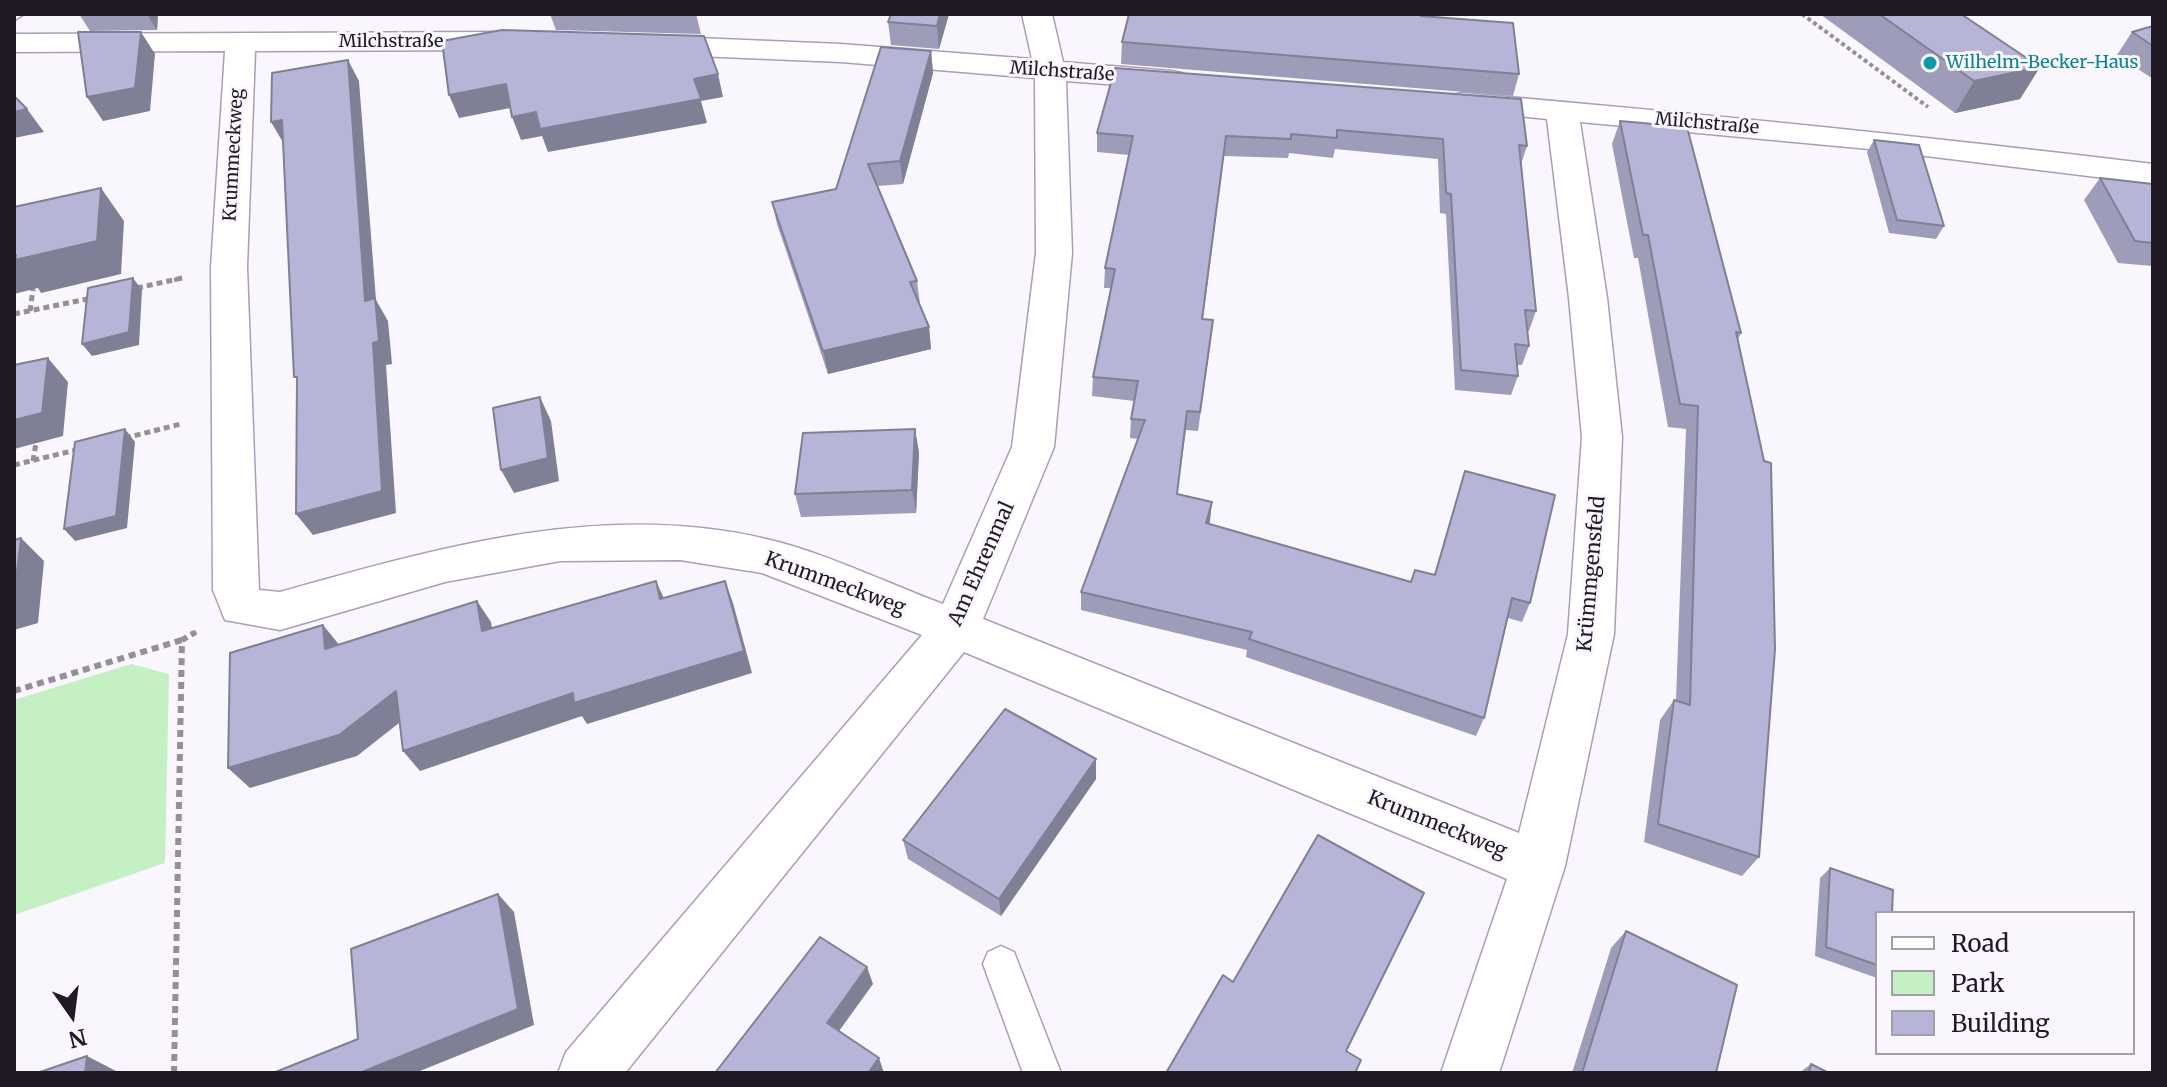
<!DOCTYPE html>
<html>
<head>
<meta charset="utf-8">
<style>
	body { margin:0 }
	#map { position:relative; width:2167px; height:1087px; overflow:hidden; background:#faf6fd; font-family:Merriweather,serif }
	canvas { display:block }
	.frame { position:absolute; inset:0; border:16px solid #211a25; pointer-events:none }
	.legend { position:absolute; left:1875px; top:911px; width:260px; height:144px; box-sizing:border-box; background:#faf6fd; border:2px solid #a39ea7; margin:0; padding:10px 14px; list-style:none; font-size:24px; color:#211a25 }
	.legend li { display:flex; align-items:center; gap:16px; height:40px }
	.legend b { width:40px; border:2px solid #a39ea7 }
	.north { position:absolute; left:32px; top:975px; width:80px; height:80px; -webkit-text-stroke:6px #faf6fd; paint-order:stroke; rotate:166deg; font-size:22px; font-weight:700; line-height:32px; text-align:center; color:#211a25 }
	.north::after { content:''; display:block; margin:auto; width:28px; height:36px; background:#211a25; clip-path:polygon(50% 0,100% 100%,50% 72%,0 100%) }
</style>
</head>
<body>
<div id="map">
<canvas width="2167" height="1087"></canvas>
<div class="frame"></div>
<ul class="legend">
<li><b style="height:10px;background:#fff"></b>Road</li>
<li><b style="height:22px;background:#c4f0c3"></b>Park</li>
<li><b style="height:22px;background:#b6b5d7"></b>Building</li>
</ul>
<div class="north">N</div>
</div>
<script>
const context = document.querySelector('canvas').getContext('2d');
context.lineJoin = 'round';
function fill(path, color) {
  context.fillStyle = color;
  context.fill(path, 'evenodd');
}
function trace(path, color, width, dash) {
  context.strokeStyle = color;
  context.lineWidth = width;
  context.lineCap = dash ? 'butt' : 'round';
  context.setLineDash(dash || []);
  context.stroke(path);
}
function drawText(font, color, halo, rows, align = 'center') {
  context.font = font + ' Merriweather,serif';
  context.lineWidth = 6;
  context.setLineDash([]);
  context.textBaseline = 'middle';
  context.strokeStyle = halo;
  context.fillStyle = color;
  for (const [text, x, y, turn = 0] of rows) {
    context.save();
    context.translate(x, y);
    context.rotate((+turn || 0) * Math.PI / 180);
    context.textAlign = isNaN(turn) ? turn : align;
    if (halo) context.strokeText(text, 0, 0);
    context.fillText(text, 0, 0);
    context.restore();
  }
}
const green = new Path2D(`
	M131,664l38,10 -4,189 -151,52v-215z`);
const pathFar2 = new Path2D(`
	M1802,14l126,93
	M174,280l8,-2`);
const pathFar1 = new Path2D(`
	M137,288l45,-10
	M30,311l3,-22
	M14,314l78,-16
	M125,438l56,-14
	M33,461l3,-18
	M14,465l66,-16
	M191,635l7,-4`);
const path = new Path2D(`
	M14,691l168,-51
	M174,1073l8,-433 12,-7`);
const lane = new Path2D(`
	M14,14h10l-9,6z
	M1001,946l13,6 47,121h-38l-40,-109 5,-12z`);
const street = new Path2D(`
	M1022,14h30l11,48 108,9 11,2 4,7 -4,7 -11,2 -105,-8 6,172 -18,194 -71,172 536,214 49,-199 14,-197 -13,-139 -22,-179 -95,-10 -5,-7 5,-7 11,-2c230,20 460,43 690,71v20l-284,-35 -289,-27 27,176 15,139 -8,197 -49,232 -66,207h-58l66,-194 -543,-227 -339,421h-67l8,-21 356,-417 -160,-62 -82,-13 -120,1 -115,21 -165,48 -55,-10 -12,-30 -2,-323 14,-216 -211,1v-18l487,-2 11,3 4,6 -4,6 -11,3 -246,1 -8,216 12,323 21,2c158,-44 321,-92 486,-53 55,12 123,45 177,65l69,-157 24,-194 -1,-175 -194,-16 -192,-8 -11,-3 -4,-6 4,-6 11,-3 192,8 191,15z`);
const wall = new Path2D(`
	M79,14h96h-17l-1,16 -67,1z
	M550,14h146l5,20 -145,-4z
	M891,14h58l-10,35 -48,-4 -3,-23z
	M1127,14h294v2l98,58 -6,22 -392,-32 1,-22 6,-23z
	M1820,14h141l79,53 -20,32 -65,14z
	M2153,26v53l-36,-24 15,-23z
	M931,51l2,22 -30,111 -25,2 39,95 3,23h-1l10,23 2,22 -103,25 -51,-150 -5,-22 64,-13z
	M1115,68l412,78 -6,18 15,147 -7,20h-2l2,15 -7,19h-5l1,11 -7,19 -56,-5 -9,-176 -6,-1 -2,-54 -103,-10 -2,9 -44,-5 -1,5 -64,-2 -21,163 8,21 -13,91 -12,-1 -9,65 35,7 -3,22 201,58 24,-7 31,-104 65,132 -8,19 -14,-4 -24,100 -8,18 -230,-79 1,-7 -166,-40v-18l57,-153 -8,-1 1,-19 3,-18 -42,-5 1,-19 18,-89h-7l1,-20 24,-113 -32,-3v-19z
	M1620,121l121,212 -3,6 21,518 -17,19 -98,-34 16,-122 14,-20h2l10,-271 -18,-2 -30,-169h-4l-22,-114z
	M1874,140l70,86 -8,13 -47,-6 -22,-81z
	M2100,178l53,6v85l-1,-3 -34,-3 -34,-63z
	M915,429l4,24 -3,60 -115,4 -6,-23z
	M1096,759v20l-95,137 -93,-57 -5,-19z
	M1830,868l47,45v65l-62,-22 5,-78z
	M1626,931l90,142h-144l39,-125z
	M1811,1064l18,9h-30z`);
const shadedWall = new Path2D(`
	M147,14h11l-1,16z
	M940,14h9l-10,35 -2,-23z
	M141,32l14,22 -5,57 -47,10 -16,-24z
	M931,51l2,22 -30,111 -3,-23z
	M348,60l11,21 17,219 12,21 4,43 -6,1 10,148 -83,22 -17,-21 69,-213z
	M2040,67l-20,32 -65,14 19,-32z
	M718,74l5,23 -22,4 6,22 -159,29 -6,-16 -21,4 -9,-23z
	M506,84l9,23 -56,11 -10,-23z
	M27,109l17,23 -30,6v-26z
	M282,120l2,24 -13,-22z
	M101,188l23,33 -3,53 -80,19 -3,-5 -24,6v-39z
	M133,278l9,12 -3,55 -47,11 -10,-12z
	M929,327l2,22 -103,25 -5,-23z
	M48,358l20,24 -5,54 -49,13v-29z
	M540,397l11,24 8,60 -45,12 -13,-23z
	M125,429l10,13 -8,86 -52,13 -11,-12z
	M915,429l4,24 -3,60 -4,-23z
	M1212,502l-2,19 -6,21 2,-19z
	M21,538l23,23 -6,62 -24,7v-34z
	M656,581l10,22 -6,-4z
	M725,581l8,22 19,70 -165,51 -5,-8 -162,55 -17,-20z
	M477,601l14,21 5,31 -14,-22z
	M323,625l18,22 -16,2z
	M396,691l17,21 -56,44 -107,32 -22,-20z
	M1096,759v20l-95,137 -2,-17z
	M498,894l16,18 20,113 -119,48h-53z
	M867,967l6,17 -39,54 -7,-15z
	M87,1056l29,15 -1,2h-30z
	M879,1058l5,15h-16z`);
const building = new Path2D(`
	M891,14h49l-3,12 -49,-4z
	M1129,14h292v2l92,7 6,51 -397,-32z
	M1879,14h82l79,53 -66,14z
	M2153,26v20l-21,-14z
	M502,30l202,6 14,38 -24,5 7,20 -161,30 -4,-17 -24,5 -6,-33 -57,11 -7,-54z
	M78,32h63l-6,56 -48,9z
	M881,47l50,4 -31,110 -32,3 49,117 -7,1 19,45 -106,24 -51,-149 64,-13z
	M348,60l17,241 10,-3 4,43 -6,2 9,148 -86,23 1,-137h-3l-12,-257 -11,2 1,-49z
	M1115,68l406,31 6,47 -8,-1 17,166 -11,-1 4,36 -14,-2 3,32 -57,-6 -10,-176 -5,-1 -3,-54 -106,-9v8l-46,-4v5l-65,-3 -24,183 11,1 -13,92 -13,-1 -10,83 35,8 -6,21 205,59 4,-12 20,5 30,-104 90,24 -25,108 -18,-5 -28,120 -235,-79 3,-7 -171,-40 64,-172 -14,-1 7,-38 -45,-4 22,-108 -10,-1 28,-132 -36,-3z
	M14,96l13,13 -13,3z
	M1620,121l67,6 54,206 -5,-1 28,129 7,2 4,186 -16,208 -101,-33 16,-124 16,5 8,-299 -18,-2 -32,-169h-5z
	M1874,140l45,5 25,81 -47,-6z
	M2100,178l53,6v59l-18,-2z
	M101,188l-4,53 -82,19 1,-5h-2v-48z
	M133,278l-4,54 -47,12 6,-56z
	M48,358l-6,55 -28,7v-55z
	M540,397l8,61 -47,12 -8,-62z
	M125,429l-9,87 -52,13 11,-87z
	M915,429l-3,61 -117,4 8,-61z
	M21,538l-7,58v-56z
	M656,581l4,18 65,-18 19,70 -170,52 -1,-10 -170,58 -7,-60 -57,44 -111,33 2,-115 93,-28 2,24 152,-48 5,30z
	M1005,709l91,50 -97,140 -96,-59z
	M1318,835l106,58 -78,158 15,9 -6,13h-189l57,-98 10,7z
	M1830,868l63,22 -1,23h-15v52l-51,-18z
	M498,894l20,115 -156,63v1h-89l85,-34 -7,-90z
	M1626,931l111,54 -21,88h-134z
	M820,937l47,30 -40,56 52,35 -11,15h-153z
	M87,1056l-2,17h-48z
	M1811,1064l18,9h-20z`);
const markers = [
	[1930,63,8,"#0f9aa8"]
];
const farStreetnames = [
	["Milchstraße",391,42],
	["Milchstraße",1062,72,4],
	["Milchstraße",1707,124,5],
	["Krummeckweg",234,155,-87]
];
const farCulturenames = [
	["Wilhelm-Becker-Haus",1946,63]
];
const streetNames = [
	["Am Ehrenmal",982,564,-66],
	["Krümmgensfeld",1592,574,-85],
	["Krummeckweg",835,584,20],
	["Krummeckweg",1437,825,22]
];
fill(green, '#c4f0c3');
trace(lane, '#ae9bb9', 3);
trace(street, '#ae9bb9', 3);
trace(pathFar2, '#958f98', 4, [4, 3]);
trace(pathFar1, '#958f98', 5, [6, 4]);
trace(path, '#958f98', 6, [7, 5]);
fill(lane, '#fff');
fill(street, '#fff');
fill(wall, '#9d9cb9');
fill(shadedWall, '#7f7f96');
fill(building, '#b6b5d7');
trace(building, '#7f7f96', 2);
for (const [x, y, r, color] of markers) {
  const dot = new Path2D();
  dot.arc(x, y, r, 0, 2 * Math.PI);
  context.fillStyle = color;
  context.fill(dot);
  trace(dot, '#faf6fd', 3);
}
drawText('18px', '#211a25', '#faf6fd', farStreetnames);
drawText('18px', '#0d838f', '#faf6fd', farCulturenames, 'left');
drawText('20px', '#211a25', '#faf6fd', streetNames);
</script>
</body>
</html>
